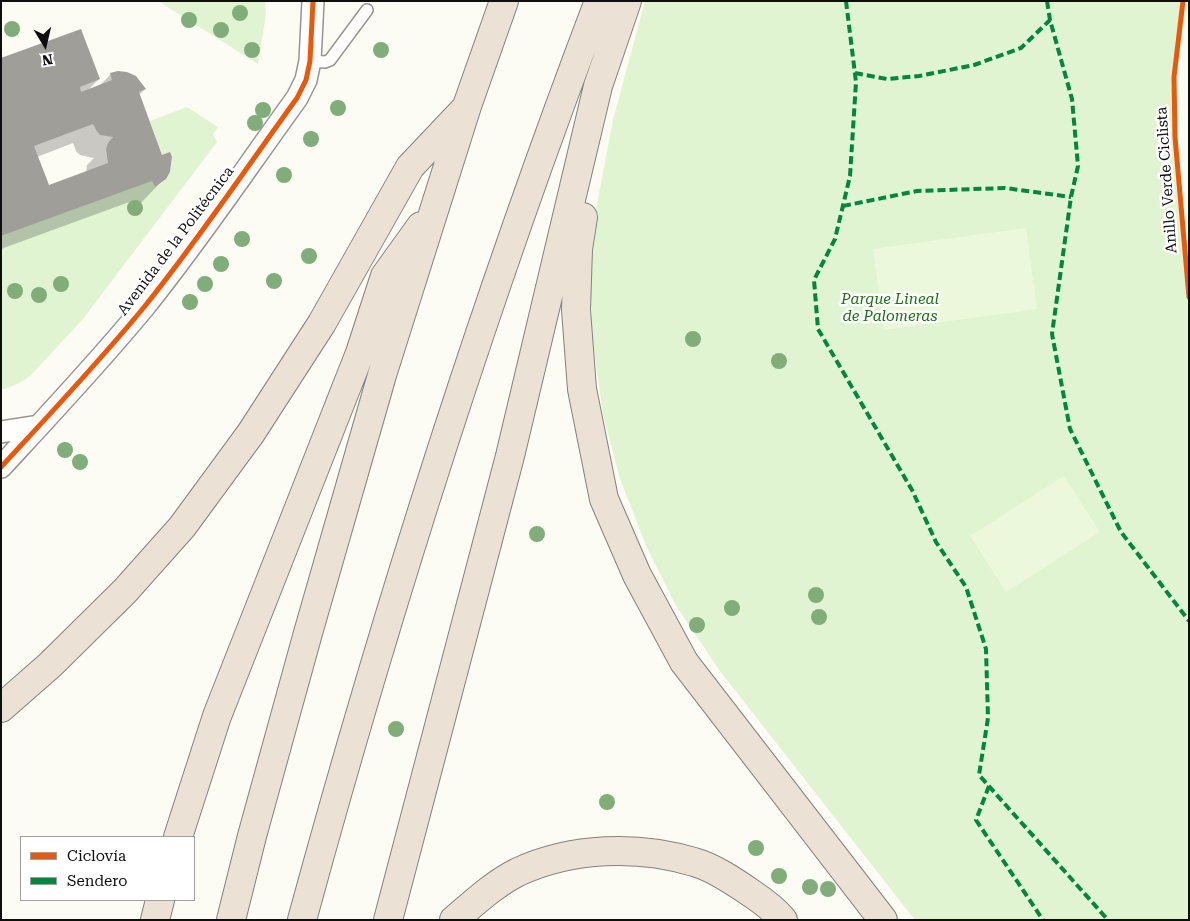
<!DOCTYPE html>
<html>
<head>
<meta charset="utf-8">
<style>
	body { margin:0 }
	#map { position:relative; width:1190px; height:921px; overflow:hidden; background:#fcfbf4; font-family:"Roboto Serif",serif }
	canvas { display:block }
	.frame { position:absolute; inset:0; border:2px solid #0e0e0e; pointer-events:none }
	.legend { position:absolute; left:20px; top:836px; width:175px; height:65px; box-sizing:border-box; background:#fff; border:1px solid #9f9f9f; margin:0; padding:6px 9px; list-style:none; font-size:15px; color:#0e0e0e }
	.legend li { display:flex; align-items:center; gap:10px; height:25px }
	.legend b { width:25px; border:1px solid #9f9f9f }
	.north { position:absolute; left:20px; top:20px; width:50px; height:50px; -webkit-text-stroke:4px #fff; paint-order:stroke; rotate:171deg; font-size:14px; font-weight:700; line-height:20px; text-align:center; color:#0e0e0e }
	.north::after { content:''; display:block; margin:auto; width:18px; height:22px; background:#0e0e0e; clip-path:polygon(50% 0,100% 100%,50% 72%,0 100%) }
</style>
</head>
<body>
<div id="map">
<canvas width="1190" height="921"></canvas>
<div class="frame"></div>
<ul class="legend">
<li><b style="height:6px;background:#e8590c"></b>Ciclovía</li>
<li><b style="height:6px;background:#00873e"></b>Sendero</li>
</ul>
<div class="north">N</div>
</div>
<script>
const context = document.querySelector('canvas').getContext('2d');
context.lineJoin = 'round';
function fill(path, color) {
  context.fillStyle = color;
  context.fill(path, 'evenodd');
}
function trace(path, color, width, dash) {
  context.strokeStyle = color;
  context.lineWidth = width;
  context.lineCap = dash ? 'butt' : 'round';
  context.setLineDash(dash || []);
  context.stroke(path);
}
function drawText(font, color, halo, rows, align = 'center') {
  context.font = font + ' "Roboto Serif",serif';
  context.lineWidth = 5;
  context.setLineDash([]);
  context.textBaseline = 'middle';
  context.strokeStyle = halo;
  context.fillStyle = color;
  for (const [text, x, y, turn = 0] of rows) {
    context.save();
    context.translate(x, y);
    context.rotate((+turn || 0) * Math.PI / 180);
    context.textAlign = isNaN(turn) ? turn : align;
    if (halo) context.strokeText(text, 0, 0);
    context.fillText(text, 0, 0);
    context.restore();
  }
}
const green = new Path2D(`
	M158,1h107l1,13 -8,50z
	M645,1h543l-14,76 7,127 8,90v626h-274l-196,-250 -44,-66 -28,-56 -27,-69 -17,-65 -10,-72 -3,-64 5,-63 18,-95z
	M187,107l31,20 -5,7 4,8 -134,177 -50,54c-10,9 -19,13 -32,17v-154l151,-55 3,6c13,-6 17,-16 17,-30l-10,-2 -12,-34z`);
const pitch = new Path2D(`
	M1026,228l11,81 -153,21 -11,-81z
	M1064,476l36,56 -94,60 -36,-56z`);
const shadow = new Path2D(`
	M1,60l98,19 -12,12 12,-5 11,-11 8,-2 27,16 -6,6 22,62 8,14 -9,12 -21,22 -5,2 -2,-6 -131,48zM73,143l3,8 4,4 14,3 -7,7 -1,7 -38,15 -11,-30z`);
const building = new Path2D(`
	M81,29l19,50 -20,8 1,5 31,-12 -2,-7 8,-2 9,1 9,4 10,13 -7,3 23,63 8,-3 2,5 -2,15 -4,7 -11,8 -3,-6 -151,55v-178zM93,124l3,6 4,5 13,2 -5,6 -2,6 2,14 -59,22 -15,-39z`);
const service = new Path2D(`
	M310,61l15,1 5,-2 37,-50`);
const minor = new Path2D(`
	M1,432l38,-6
	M1,467c49,-53 98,-105 144,-161 54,-67 102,-139 152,-208l9,-18 4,-19 3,-60`);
const motorway = new Path2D(`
	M583,217l-5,32 -2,61 6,79 22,110 33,76 47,87 199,258
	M1,708l49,-43 75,-74 57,-64 69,-94 71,-110 88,-156 53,-56
	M178,837l39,-121 143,-363 25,-77 36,-50
	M155,920l5,-20
	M231,920l21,-84 56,-203 74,-258 85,-269 37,-105
	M302,920c85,-312 182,-617 297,-919
	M388,920l122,-464 88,-370 29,-85
	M454,920c20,-17 40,-36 64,-48 54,-25 120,-27 176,-10 19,5 41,20 57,31 12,8 23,16 32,27`);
const quiet = new Path2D(`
	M846,1l10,81 -6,94 -15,63 -21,41 4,49 94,161 24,52 30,45 20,62 2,69 -9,57 129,145
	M1047,1l3,19 22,79 6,67 -7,31 -19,137 18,95 51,103 68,89
	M855,73l32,6 32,-3 55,-11 47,-17 29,-28
	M843,206l74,-15 88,-3 66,9
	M989,786l-13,34 67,100`);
const cycleway = new Path2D(`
	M1183,1l-9,76 1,60 14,160
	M1,467c49,-53 98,-105 144,-161 54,-67 102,-139 152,-208l9,-18 4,-19 3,-60`);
const trees = [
	[240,13],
	[189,20],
	[12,29],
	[221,30],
	[252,50],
	[381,50],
	[338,108],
	[263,110],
	[255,123],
	[311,139],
	[284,175],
	[135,208],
	[242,239],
	[309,256],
	[221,264],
	[274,281],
	[61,284],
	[205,284],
	[15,291],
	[39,295],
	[190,302],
	[693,339],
	[779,361],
	[65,450],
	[80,462],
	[537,534],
	[816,595],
	[732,608],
	[819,617],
	[697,625],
	[396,729],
	[607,802],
	[756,848],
	[779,876],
	[810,887],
	[828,889]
];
const streetNames = [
	["Anillo Verde Ciclista",1167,180,-94],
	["Avenida de la Politécnica",176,241,-53]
];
const parkNames = [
	["Parque Lineal",890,300],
	["de Palomeras",890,317]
];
fill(green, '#e0f4d1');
fill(pitch, '#ecf8db');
fill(shadow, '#0003');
fill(building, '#a09e99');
trace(service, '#959592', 14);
trace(minor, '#959592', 24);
trace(motorway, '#82827f', 30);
trace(service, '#fffefd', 11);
trace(minor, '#fffefd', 21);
trace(motorway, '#ebe2d5', 28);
trace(quiet, '#00873e', 4, [8, 4]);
trace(cycleway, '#e8590c', 5);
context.fillStyle = '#81ad7a';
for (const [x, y] of trees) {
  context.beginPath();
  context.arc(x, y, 8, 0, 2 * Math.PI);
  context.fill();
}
drawText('15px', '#0e0e0e', '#fff', streetNames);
drawText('italic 15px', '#1c6e17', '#fff', parkNames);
</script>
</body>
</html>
